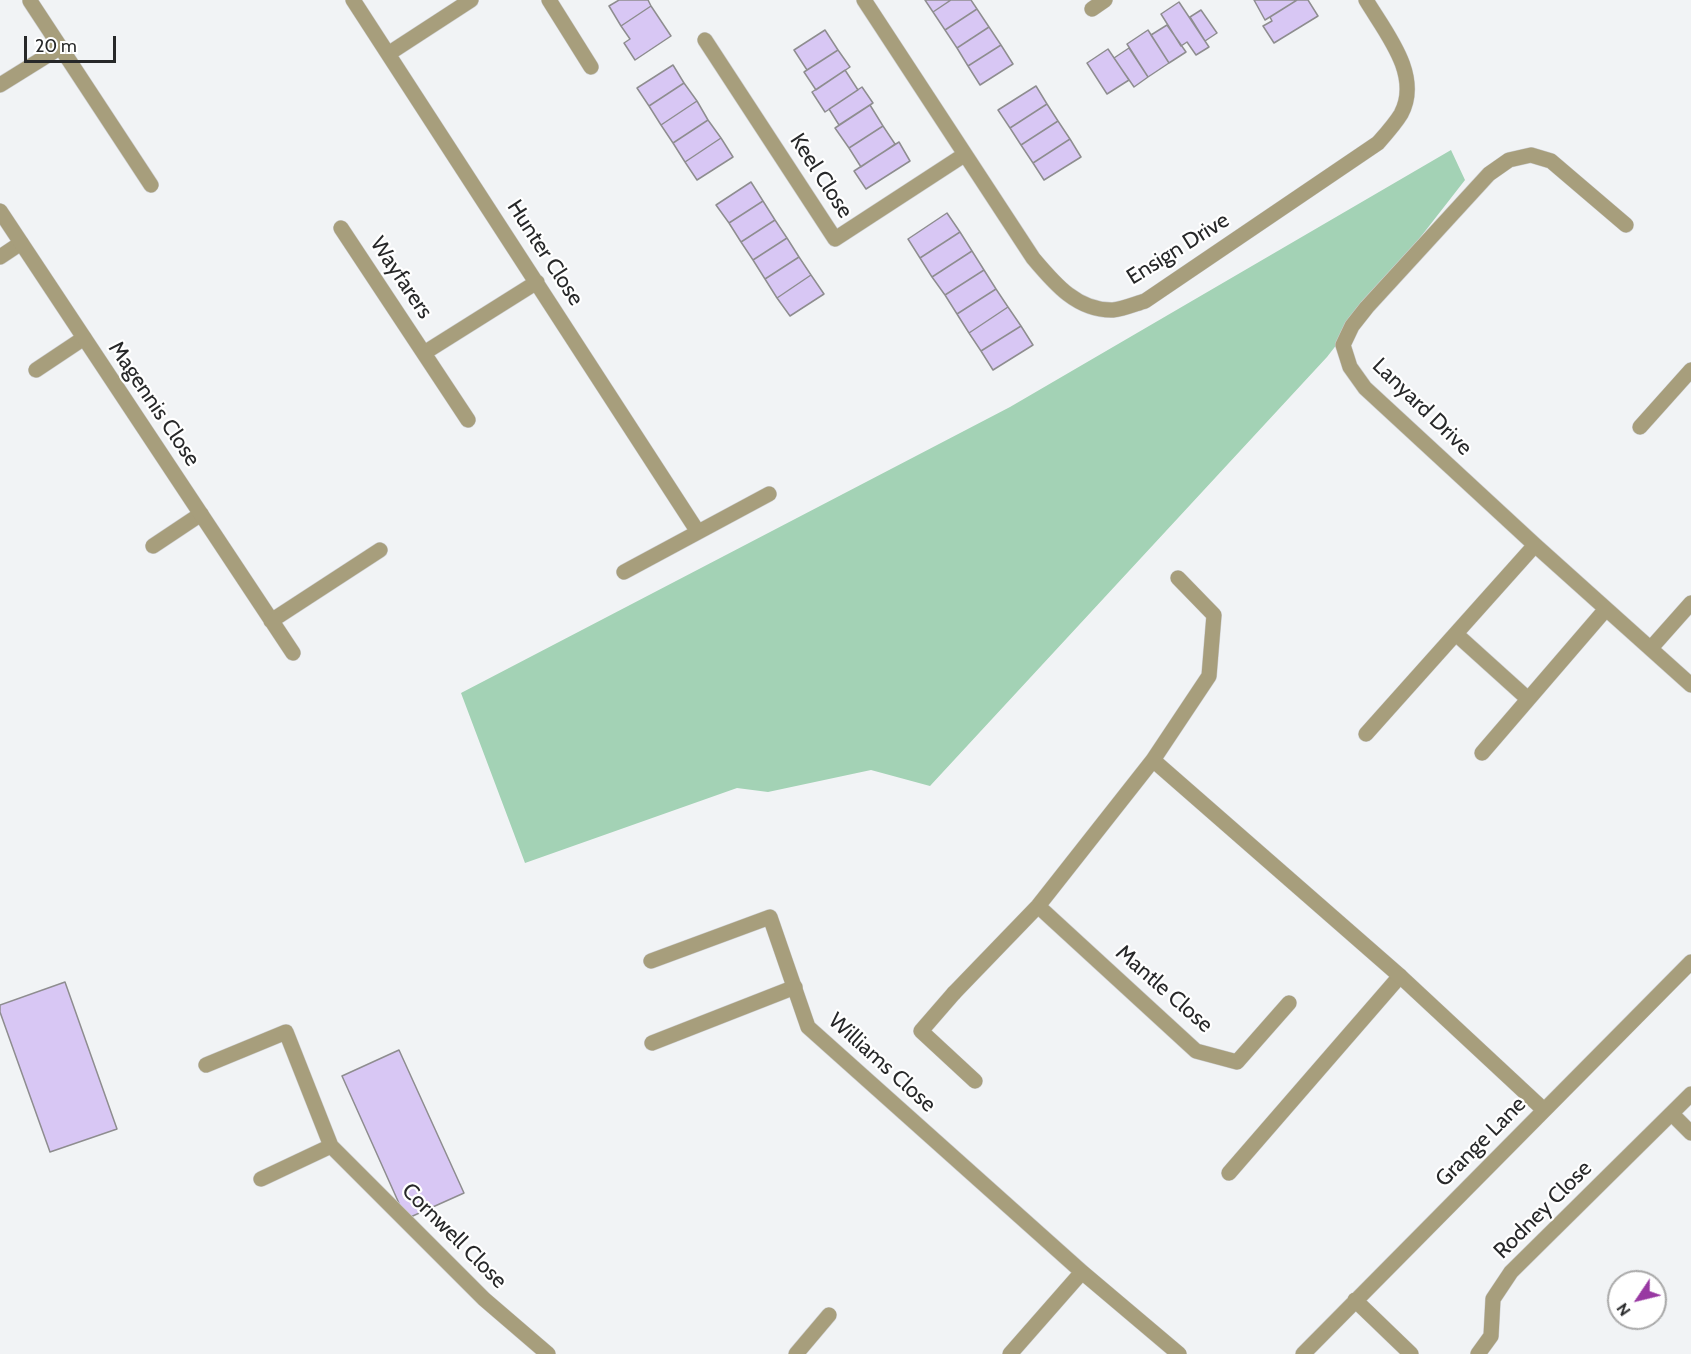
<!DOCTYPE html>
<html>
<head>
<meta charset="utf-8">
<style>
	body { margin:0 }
	#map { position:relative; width:1691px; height:1354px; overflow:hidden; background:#f1f3f5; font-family:Cabin,sans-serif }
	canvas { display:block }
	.north { position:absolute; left:1607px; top:1270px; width:60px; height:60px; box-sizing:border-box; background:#fff; border:2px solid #a9a9a9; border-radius:50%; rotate:235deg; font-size:16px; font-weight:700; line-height:24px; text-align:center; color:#272829 }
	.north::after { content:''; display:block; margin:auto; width:21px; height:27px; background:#9839a2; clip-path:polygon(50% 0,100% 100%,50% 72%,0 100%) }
	.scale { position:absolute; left:24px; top:36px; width:92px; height:27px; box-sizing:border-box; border:3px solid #272829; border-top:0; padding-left:8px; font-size:18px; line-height:21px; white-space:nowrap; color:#272829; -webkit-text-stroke:4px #fff; paint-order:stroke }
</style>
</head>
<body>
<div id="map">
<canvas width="1691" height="1354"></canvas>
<div class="north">N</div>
<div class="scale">20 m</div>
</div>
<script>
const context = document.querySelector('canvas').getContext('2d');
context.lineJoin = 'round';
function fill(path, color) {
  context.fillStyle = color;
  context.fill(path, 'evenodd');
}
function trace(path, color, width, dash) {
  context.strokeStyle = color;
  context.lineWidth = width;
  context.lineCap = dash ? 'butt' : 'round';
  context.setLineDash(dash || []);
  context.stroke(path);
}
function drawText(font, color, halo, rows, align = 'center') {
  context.font = font + ' Cabin,sans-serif';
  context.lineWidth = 4.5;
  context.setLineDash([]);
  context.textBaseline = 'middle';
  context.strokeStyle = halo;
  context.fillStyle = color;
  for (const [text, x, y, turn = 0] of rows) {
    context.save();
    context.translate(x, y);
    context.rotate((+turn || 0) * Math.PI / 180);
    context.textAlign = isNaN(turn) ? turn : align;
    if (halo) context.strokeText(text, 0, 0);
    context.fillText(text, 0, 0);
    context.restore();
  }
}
const green = new Path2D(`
	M1451,150l14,30 -138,177 -397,429 -59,-16 -103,22 -31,-4 -212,75 -64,-170 549,-286z`);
const building = new Path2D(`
	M619,0h29l3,6 -30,20 -12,-20z
	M925,0h26l-18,12z
	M951,0h20l6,9 -32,21 -12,-18z
	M1254,0h43l-32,20z
	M1297,0h11l10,16 -44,27 -11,-17 9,-5 -2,-4z
	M1179,2l30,45 -13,8 -9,-13 -6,4 -20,-32z
	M651,6l20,30 -36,24 -11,-17 6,-4 -9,-13z
	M977,9l12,18 -32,21 -12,-18z
	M1201,10l16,23 -12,8 -15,-24z
	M1167,25l19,27 -17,11 -18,-28z
	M989,27l12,18 -33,21 -11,-18z
	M825,30l13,20 -31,20 -13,-20z
	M1148,30l21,33 -21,14 -21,-33z
	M1001,45l12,19 -33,21 -12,-19z
	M1129,48l19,29 -14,10 -20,-29z
	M1108,49l21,31 -22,14 -20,-31z
	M838,50l12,17 -34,23 -12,-18z
	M673,65l11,18 -35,23 -12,-18z
	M845,70l13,20 -33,22 -13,-20z
	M684,83l13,18 -36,24 -12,-19z
	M1036,86l11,18 -37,24 -12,-18z
	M862,87l11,16 -34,22 -10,-16z
	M697,101l11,19 -35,23 -12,-18z
	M1047,104l11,17 -37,24 -11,-17z
	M870,105l13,21 -34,22 -14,-20z
	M708,120l13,18 -36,24 -12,-19z
	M1058,121l12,18 -37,24 -12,-18z
	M883,126l12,18 -34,23 -12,-19z
	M721,138l12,19 -36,23 -12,-18z
	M1070,139l11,18 -37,23 -11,-17z
	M899,142l11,19 -44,28 -12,-18z
	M751,182l12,19 -34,22 -13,-18z
	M763,201l12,19 -34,22 -12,-19z
	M947,213l13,19 -40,26 -12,-19z
	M775,220l12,18 -34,22 -12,-18z
	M960,232l12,19 -40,26 -12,-19z
	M787,238l12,19 -34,22 -12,-19z
	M972,251l12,19 -39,25 -13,-18z
	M799,257l12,18 -34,23 -12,-19z
	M984,270l12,19 -39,25 -12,-19z
	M811,275l13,19 -34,22 -13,-18z
	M996,289l12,18 -39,26 -12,-19z
	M1008,307l13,19 -40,25 -12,-18z
	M1021,326l12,19 -40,25 -12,-19z
	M65,982l52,147 -67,23 -50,-140v-7z
	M399,1050l65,143 -58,26 -64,-143z`);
const service = new Path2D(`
	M0,257l21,-14
	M36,370l48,-32
	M153,546l48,-32
	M954,993l-33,38 54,50
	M652,1043l143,-56
	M1229,1173l171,-197
	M796,1354l33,-39`);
const minor = new Path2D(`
	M353,0l345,532
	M549,0l42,67
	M864,0l169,258c21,25 44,53 80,52 10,-1 22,-6 32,-9l233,-158c8,-9 17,-19 23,-29 21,-39 -16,-82 -35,-114
	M30,1l121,184
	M1092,9l13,-9
	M705,40l130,199 129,-84
	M388,54l83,-54
	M0,85l61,-38
	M0,211l293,442
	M1626,225l-75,-64 -20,-6 -22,5 -20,14 -122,133 -15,19 -9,19 7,22 15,21 170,157 156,140
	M341,228l127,192
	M424,353l113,-71
	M1640,427l51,-57
	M624,572l145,-78
	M271,621l109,-71
	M1456,634l72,65
	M1651,648l40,-45
	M1366,734l169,-189
	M1482,753l124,-144
	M1153,760l56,-84 5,-61 -36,-37
	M1038,906l158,145 41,11 52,-59
	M651,961l119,-44 38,110 274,245 97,82
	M954,993l84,-87 115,-146 247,216 144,134
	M206,1065l80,-33 45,114 153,153 64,55
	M1672,1114l19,19
	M261,1179l70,-33
	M1355,1300l56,54
	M1010,1354l72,-82
	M1303,1354l388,-392
	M1478,1354l13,-18 2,-37 18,-27 180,-178`);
const streetNames = [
	["Keel Close",821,176,57],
	["Ensign Drive",1178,249,-32],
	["Hunter Close",545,253,57],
	["Wayfarers",401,278,56],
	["Magennis Close",154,404,56],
	["Lanyard Drive",1422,407,44],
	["Mantle Close",1164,989,41],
	["Williams Close",882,1063,42],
	["Grange Lane",1481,1142,-45],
	["Rodney Close",1543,1210,-45],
	["Cornwell Close",454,1236,45]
];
fill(green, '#a3d2b5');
fill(building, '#d8c7f4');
trace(building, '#8e8d8f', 1.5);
trace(service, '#cdced0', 16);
trace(minor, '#cdced0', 16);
trace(service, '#a79e7c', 15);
trace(minor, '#a79e7c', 15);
drawText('22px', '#272829', '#fff', streetNames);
</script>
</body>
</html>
